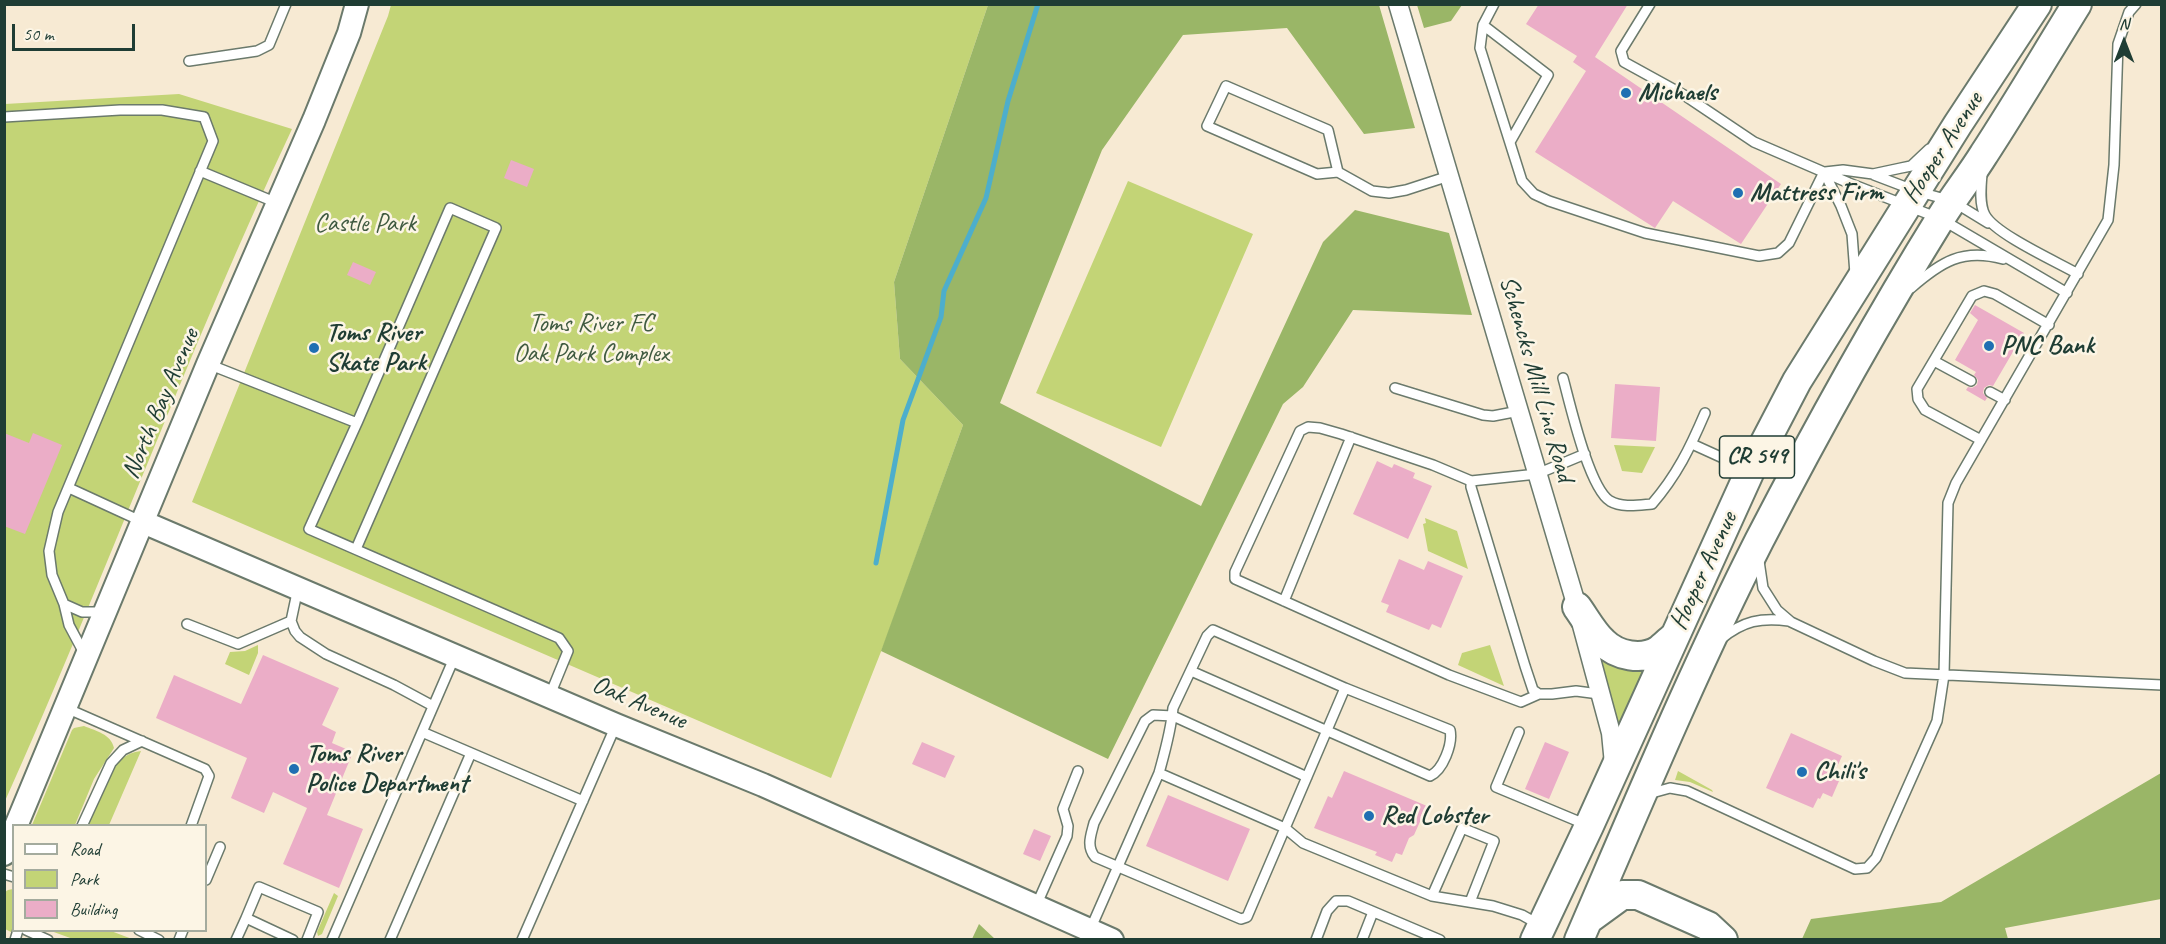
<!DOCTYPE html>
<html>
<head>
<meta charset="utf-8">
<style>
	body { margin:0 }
	#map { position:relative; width:2166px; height:944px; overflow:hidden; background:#f7ead3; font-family:Caveat,sans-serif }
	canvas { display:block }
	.frame { position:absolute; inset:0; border:6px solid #1f3d34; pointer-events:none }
	.legend { position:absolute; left:12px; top:824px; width:195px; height:108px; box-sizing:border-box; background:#fcf5e5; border:2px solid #a4ab9e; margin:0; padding:8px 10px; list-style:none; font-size:18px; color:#1f3d34 }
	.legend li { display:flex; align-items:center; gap:12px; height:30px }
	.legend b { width:30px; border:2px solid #a4ab9e }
	.north { position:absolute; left:2094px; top:12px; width:60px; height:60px; -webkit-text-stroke:4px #fcf5e5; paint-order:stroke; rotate:0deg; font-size:16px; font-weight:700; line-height:24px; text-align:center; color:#1f3d34 }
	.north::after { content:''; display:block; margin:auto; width:21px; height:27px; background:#1f3d34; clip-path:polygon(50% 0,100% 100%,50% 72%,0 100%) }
	.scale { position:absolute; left:12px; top:24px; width:123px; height:27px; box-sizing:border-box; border:3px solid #1f3d34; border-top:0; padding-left:8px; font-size:18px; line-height:21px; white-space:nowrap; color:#1f3d34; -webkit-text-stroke:4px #fcf5e5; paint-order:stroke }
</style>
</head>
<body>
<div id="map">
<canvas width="2166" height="944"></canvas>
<div class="frame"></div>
<ul class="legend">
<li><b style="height:8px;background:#fff"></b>Road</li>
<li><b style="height:16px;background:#c3d476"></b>Park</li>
<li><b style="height:16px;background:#ebadc7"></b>Building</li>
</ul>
<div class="north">N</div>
<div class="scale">50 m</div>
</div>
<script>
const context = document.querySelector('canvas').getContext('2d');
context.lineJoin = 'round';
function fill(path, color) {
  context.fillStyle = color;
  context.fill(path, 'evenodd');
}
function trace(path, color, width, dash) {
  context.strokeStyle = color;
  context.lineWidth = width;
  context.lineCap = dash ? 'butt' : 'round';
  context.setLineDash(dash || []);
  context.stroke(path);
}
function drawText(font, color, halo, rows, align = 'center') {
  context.font = font + ' Caveat,sans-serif';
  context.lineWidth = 5;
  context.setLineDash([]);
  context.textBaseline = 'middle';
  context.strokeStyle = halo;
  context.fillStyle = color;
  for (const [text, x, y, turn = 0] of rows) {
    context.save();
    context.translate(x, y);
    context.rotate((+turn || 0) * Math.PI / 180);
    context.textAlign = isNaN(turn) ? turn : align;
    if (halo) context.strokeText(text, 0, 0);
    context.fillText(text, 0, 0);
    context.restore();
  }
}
const green = new Path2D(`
	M391,5h597l-94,277 6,77 63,66 -77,214 -55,139 -639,-276 196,-486z
	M179,94l113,35c-104,221 -187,450 -287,672v-697z
	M1128,181l125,53 -92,213 -125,-54z
	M1614,445l41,2 -13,26 -20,-2z
	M1425,518l32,13 11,38 -40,-18 -5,-27 3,-1z
	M258,645v8l-9,22 -24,-11 5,-12 15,-1z
	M1490,645l14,41 -46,-21 4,-12z
	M1598,654l47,13 -26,56h-2z
	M84,726c12,5 27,8 30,22l-20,31 -19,46h-43l40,-95 2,-2z
	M141,751l-32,74 -22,1c11,-25 22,-73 54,-75z
	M1678,771l34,19 1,2 -23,-10 -15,-2z
	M13,889v39l-2,4 -6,-3v-37l3,-2z
	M334,893l4,3 -16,38 -4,2 -1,-4z
	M51,931h60l21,8h-59z`);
const forest = new Path2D(`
	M988,5h391l36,123 -51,6 -77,-106 -104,7 -81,115 -102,253 201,103 122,-264 32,-32 94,23 23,82 -119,-5 -50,77 -20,17 -175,355 -227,-108 82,-226 -63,-66 -6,-77z
	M1417,5v-1l45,1 -11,16 -27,7z
	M2161,773v126l-156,29 3,11h-206l9,-20 130,-17z
	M979,924l16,15h-23z`);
const stream = new Path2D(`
	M876,563l27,-143 38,-103 3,-26 42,-93 22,-97 30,-97`);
const building = new Path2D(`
	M1539,4h89l-33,53 186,127 -40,60 -68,-43 -18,27 -120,-76 51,-81 -13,-9 4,-6 -51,-32z
	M511,160l23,9 -7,18 -23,-9z
	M353,262l23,10 -6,13 -23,-10z
	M1975,305l49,28 -31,53 -4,-1 -5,3 -1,5 4,5 -2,3 -19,-11 2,-3 4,1 5,-3 1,-5 -4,-5 2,-3 -21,-12 23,-40 -8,-7z
	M1615,384l45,3 -4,54 -45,-3z
	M4,433l25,10 4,-10 29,12 -37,89 -21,-8z
	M1377,461l15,7 2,-4 21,9 -2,5 19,8 -24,53 -55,-25z
	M1399,559l25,11 4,-9 35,15 -22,52 -9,-4 -3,6 -43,-18 3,-7 -8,-3z
	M263,655l76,33 -17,37 14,7 -4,11 21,9 -26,63 36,14 -24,59 -56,-24 24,-56 -34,-16 -9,21 -33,-15 16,-40 -91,-40 18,-43 67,29z
	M1791,733l51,23 -10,22 7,3 -7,16 -9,-4 -3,6 -2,-1 -5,10 -47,-20z
	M922,742l33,14 -10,22 -33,-14z
	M1545,742l24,10 -20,47 -24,-10z
	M1344,771l83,35 -13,29 -5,3 -7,17 -6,-2 -4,9 -17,-7 2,-3 -63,-24 14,-32 4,2z
	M1168,795l82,34 -22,52 -82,-35z
	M1034,829l17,7 -11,25 -17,-7z`);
const service = new Path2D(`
	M1494,4l-11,21 -3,23 42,133 12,13 15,7 96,32 114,23 19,-3 11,-10 35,-71
	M1650,4l-29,47 3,11 60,33 70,47 95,41 92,36 126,74
	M1483,25l65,50 -38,67
	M189,61l68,-10 12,-6 17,-41
	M4,117l116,-7h42l42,7 9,24 -155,371 -9,39 3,24 12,29 5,21 15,28
	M200,171l77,32
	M1338,172l-10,-42 -102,-44 -19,40 110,48 21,-2 34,19 17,2 17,-3 43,-14
	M1824,172l17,34 11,28 3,40
	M1825,172l18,-2 30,4 28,-6 10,-2 18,-17
	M1982,174c-1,12 -3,30 3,41 10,19 72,47 93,59
	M1874,175l42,16 36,10 36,22
	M1911,288c30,-26 51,-40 92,-29
	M1934,361l37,20
	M208,364l149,59 -48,106 250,109 9,13 -18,44
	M1563,378c7,26 26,110 47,123 12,7 29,4 42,3 25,-29 38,-56 53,-91
	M1395,388l88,27 10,1 26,-5
	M1990,392l15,8
	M1981,440l-56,-30 -7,-11 -1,-10 55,-93 12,-5 11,3 54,31
	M1692,444l55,25
	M1471,481l-38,-16 -92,-31 -21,-6 -12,-1 -8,4 -65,141v7l214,96 72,27 18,-8h13l24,-3 23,3
	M69,488l74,34
	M356,549l140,-321 -46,-20 -93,215
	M1759,561l4,27 14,22 14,12 83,39 31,12 257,12
	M298,588l-7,33 4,10 5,6 26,17 68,31 39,21
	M1284,601l67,-164
	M64,604l18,8h21
	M187,624l51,20 53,-23
	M1721,639c22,-18 40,-22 68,-18
	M1191,671l239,105c13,-6 23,-32 20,-46l-105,-42
	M1539,694l-6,-4 -8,-24 -54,-179v-6l66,-7 48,-20
	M66,708l139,61 4,7 -18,50
	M422,732l161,69
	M1519,732l-23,55 91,38
	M1159,773c6,-22 12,-42 14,-65l34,-72 6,-6 132,58 -98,229 -6,2 -146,-62c-9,-11 -4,-22 -1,-34l51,-102 8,-6 20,1 134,61
	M1648,794l22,-6 17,3 168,78 12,-1 9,-10 61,-137 7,-46 4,-172 8,-20 152,-263 6,-55 4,-121 11,-32 7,-8
	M82,826l29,-63 12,-13 19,-9
	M4,874l10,3
	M206,880l14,-33
	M1432,896l30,-68 32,13 -24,61
	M1036,906l31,-70 1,-10 -5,-17 15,-38
	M246,918l13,-31 59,25 -11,28
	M26,930l22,10
	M139,930l20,10
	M1090,930l69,-157 126,55 18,15 129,53 61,10 29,9 16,9
	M15,940l3,-10
	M179,940l4,-10
	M236,940l10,-22 47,22
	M332,940l123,-284
	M390,940l81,-187
	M522,940l94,-215
	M1316,940l11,-29 9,-10h12l92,39
	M1362,940l11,-28`);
const minor = new Path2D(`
	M1398,4l179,603 34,126 3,31`);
const tertiary = new Path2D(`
	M143,522l473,203 147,60 349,155
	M16,826l192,-462 106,-244 35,-87 8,-29
	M4,854l10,-22`);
const primary = new Path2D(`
	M1577,607c8,11 16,26 26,35 14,14 39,19 56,8 5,-4 10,-9 15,-13
	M1589,919l33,-24h16l70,31 15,14
	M1535,940l54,-114 161,-355 47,-90 161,-257 79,-120
	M1579,940c58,-134 114,-269 180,-399 57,-110 118,-220 183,-325 13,-21 29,-41 42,-62 32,-49 62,-100 93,-150`);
const markers = [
	[1626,93,6,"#1f6fb2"],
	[1738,193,6,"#1f6fb2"],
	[1989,346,6,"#1f6fb2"],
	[314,348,6,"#1f6fb2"],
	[294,769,6,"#1f6fb2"],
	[1802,772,6,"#1f6fb2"],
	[1369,816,6,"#1f6fb2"]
];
const shields = [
	[1757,457,75]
];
const shieldNames = [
	["CR 549",1757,457]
];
const poiNames = [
	["Michaels",1638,93],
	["Mattress Firm",1750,193],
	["Toms River",326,333],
	["Skate Park",326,363],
	["PNC Bank",2001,346],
	["Toms River",306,754],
	["Police Department",306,784],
	["Chili's",1814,772],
	["Red Lobster",1381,816]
];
const streetNames = [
	["Hooper Avenue",1943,148,-57],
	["Schencks Mill Line Road",1536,379,74],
	["North Bay Avenue",161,404,-67],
	["Hooper Avenue",1704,571,-65],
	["Oak Avenue",639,703,23]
];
const parkNames = [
	["Castle Park",365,224],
	["Toms River FC",591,324],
	["Oak Park Complex",591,354]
];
fill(green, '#c3d476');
fill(forest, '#9ab667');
trace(stream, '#4daecc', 5);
fill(building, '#ebadc7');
trace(service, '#6b7a6c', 12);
trace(minor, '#6b7a6c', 21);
trace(tertiary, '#6b7a6c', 26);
trace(primary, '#6b7a6c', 32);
trace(service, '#fff', 9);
trace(minor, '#fff', 18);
trace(tertiary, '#fff', 22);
trace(primary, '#fff', 28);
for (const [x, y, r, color] of markers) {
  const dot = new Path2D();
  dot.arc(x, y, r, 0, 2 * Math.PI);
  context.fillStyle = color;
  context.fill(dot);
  trace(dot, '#fcf5e5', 2);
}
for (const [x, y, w] of shields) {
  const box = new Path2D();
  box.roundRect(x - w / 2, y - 21, w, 42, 4.5);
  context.fillStyle = '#fcf5e5';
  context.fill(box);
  trace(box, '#1f3d34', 1.5);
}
drawText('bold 24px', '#1f3d34', null, shieldNames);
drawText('bold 26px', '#1f3d34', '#fcf5e5', poiNames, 'left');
drawText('26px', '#1f3d34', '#fcf5e5', streetNames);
drawText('26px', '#405b41', '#fcf5e5', parkNames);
</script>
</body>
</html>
